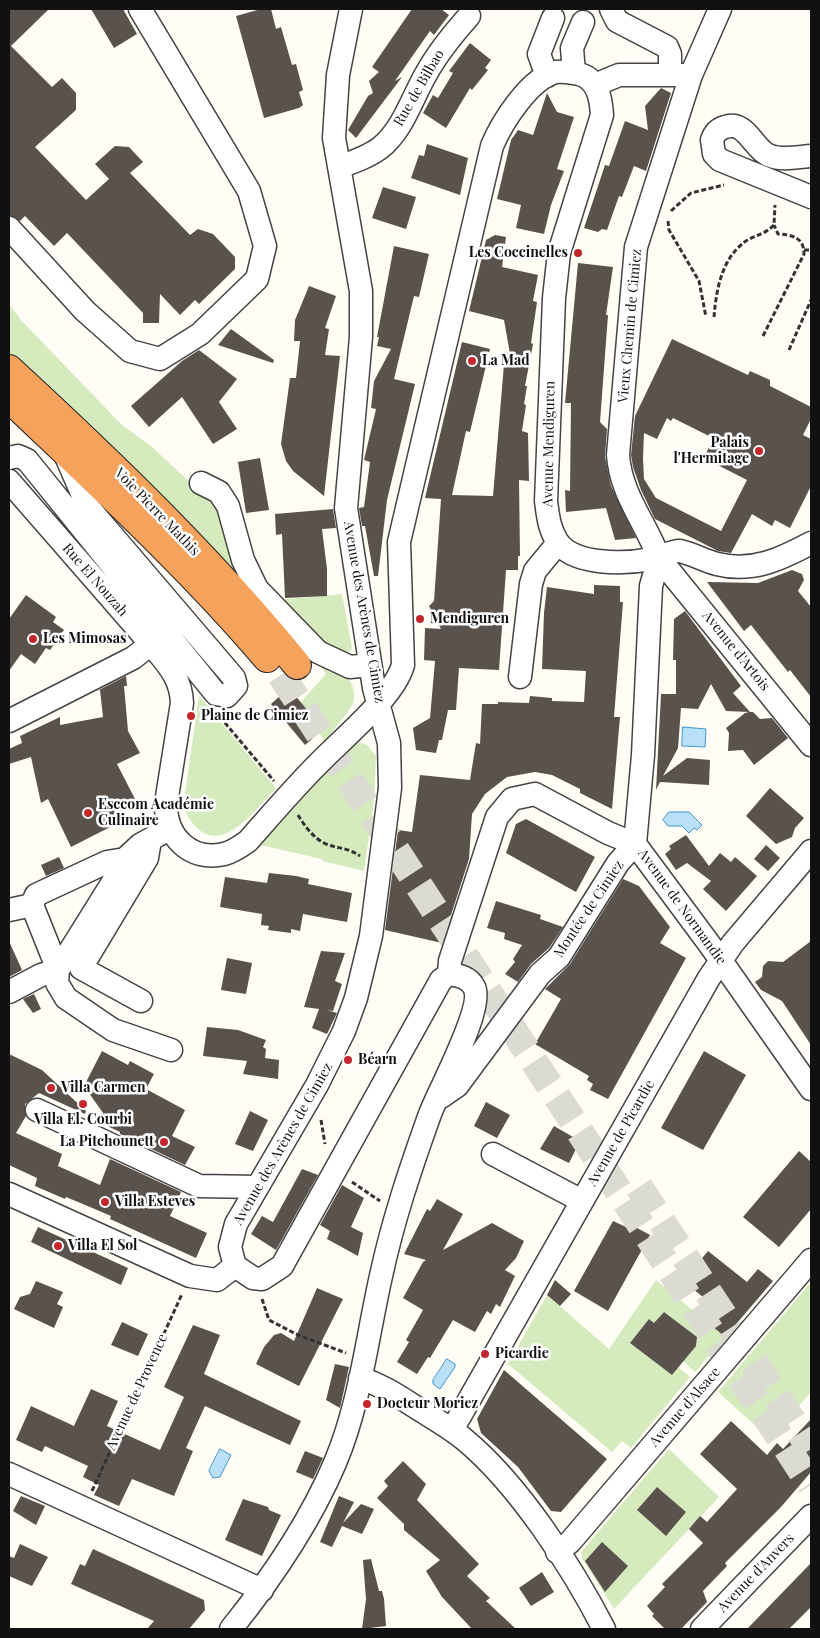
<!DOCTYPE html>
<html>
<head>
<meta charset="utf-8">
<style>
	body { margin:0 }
	#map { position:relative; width:820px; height:1638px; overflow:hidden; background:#fffdf5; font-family:"Playfair Display",serif }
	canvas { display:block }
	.frame { position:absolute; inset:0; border:10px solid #111; pointer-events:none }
</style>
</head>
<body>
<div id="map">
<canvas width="820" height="1638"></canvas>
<div class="frame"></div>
</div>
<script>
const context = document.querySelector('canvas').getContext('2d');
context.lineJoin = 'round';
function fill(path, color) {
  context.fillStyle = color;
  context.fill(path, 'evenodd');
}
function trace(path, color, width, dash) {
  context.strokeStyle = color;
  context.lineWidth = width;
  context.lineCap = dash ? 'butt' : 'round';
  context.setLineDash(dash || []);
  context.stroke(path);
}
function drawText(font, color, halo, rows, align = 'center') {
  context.font = font + ' "Playfair Display",serif';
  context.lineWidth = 5;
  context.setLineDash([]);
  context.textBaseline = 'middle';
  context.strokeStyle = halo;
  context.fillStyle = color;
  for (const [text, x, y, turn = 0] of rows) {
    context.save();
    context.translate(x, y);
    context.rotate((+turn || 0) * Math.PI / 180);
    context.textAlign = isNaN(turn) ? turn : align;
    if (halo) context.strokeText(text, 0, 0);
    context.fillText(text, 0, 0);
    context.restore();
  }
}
const green = new Path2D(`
	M9,304l12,16 101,105 29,21 43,40 23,13 23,73 -9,-6 -222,-211z
	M342,594l10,54 -6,7 -7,2 -62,-57z
	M306,647c17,12 56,29 47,56 -5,11 -21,28 -28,39l-24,-40 25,-28z
	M199,696l77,92c-28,30 -64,80 -93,19z
	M361,743l6,2 9,11 -2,45 -10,70 -42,-10v-2l-62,-14 92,-101z
	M656,1280l69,57 -30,35 -12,-11 13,-16 -8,-15 -24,-18 -10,11 -5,-3 -18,23 41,32 6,-8 12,10 -59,71 -9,-7 -10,11 -104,-88 39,-69 62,54z
	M811,1282v110l-41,47 -52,-47z
	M669,1449l50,48 -105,112 -32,-51 -1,-6z`);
const water = new Path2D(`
	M683,727l23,2 -1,18 -23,-1z
	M669,812h20l13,13 -5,5 -3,-2 -5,5 -7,-7h-14l-5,-6z
	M447,1359l8,5v3l-15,22 -7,-5v-4z
	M220,1449l11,6 -11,22 -7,1 -4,-7z`);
const building = new Path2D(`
	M9,9h40l-38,37 41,41 10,-9 14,15v17l-41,37 51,53 23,-21 -14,-15 20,-18 14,1 14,15 -13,11 60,62 8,-6 15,5 22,23v12l-36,35 -4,-4 -15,15 -20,-21 -1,29h-16v-10l-76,-80 -13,13 -29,-30 -5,5 -11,-6z
	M91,9h32l14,25 -23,14z
	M261,9h10l5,20 5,-2 11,38 4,-1 7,26 -4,2 4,13 -4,3 -35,10 -28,-102z
	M412,9h29l8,6 -15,20 -4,-4 -35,50 7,-4 -46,61 -8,-8 20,-34 5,-3 -4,-12 10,-9 -7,-5z
	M470,43l21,17 -6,8 3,2 -16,20 -2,-2 -24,40 -23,-15 10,-18 5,3 15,-25 -4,-2z
	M661,88l10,5 -25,78 -12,-5 -12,31 -3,-1 -12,34 -5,-1 -4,3 -14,-4 21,-63 4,1 16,-45 23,9 -3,-24z
	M547,93l10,19 17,5 -17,52 7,2 -13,34 -7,29 -28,-6 5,-23 -24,-6 14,-59 7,-10 15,5z
	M427,144l41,14 -8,37 -49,-17 8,-23 5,1z
	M383,187l33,10 -10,32 -34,-11z
	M495,235l11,2 -4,30 36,8 -5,26 4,1 -6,41 2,1 -8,42h2l-3,18 2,1 -4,26 6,2 1,48 -10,-1 1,76h-2v14h-12l-7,100 -40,-2 -3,42h-8l-6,30h-3l-3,13 -20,-3 -3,-22 17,-10 5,-57 -11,-1 1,-32 16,1 -12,-23 5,-5 7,-102 -16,-1 37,-156 28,7 -20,83 -4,-1 -14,64 41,1 12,-144 5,2 -6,-34 -35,-9 17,-71z
	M394,246l35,8 -10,43 -5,-1 -20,83 21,5 -28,116 -9,76h-4l-9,-50h-3l-3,-18 5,-1 6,-45 -6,-2 12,-51 -5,-1 3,-27 17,-32 -14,-3 2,-9h-2z
	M578,263l35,4 -7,48h2l-8,107 7,7 -2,28 6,29 25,52 -21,2 -9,-32 -40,4 -1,-22 5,1 1,-88h-6z
	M309,286l27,10 -11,32 4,1 -4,26 15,1 -16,140 -31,-25 -7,-10 -5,-17 9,-66h6l4,-37h-6l1,-21z
	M231,329l43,31 -1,3 -55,-18z
	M672,339l76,36 2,-4 20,9v6l41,21v12l-8,16 8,4v47l-21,42 -15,-8 -3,6 -20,-12 -21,39 -13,-2 -63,-32 -14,-29 -8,-23 -2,-12 4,-39zM667,418l4,3 2,-3 40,20 -9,20 43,22 -26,51 -65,-33 -12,-19 -1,-20 1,-26 13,6z
	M199,350l38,29 -18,23 18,27 -24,15 -31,-47 -33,30 -18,-21 51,-45z
	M260,458l9,52 -23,3 -8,-51z
	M333,509l3,19 -14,1 5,40v27l-42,2 -3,-64 -6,1 -1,-21z
	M792,570l10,4 2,6 -6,11 13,16v90l-21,-27 -2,2 -37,-47 -7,6 -37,-49 51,1z
	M594,585l26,1v16h3l-9,115h6l-8,92 -32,-16v-4l-28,-14 -17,-3 -28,5 -22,17 -13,20 -3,45 -27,84 -57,-13 13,-100 14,2 8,-57 50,5 6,-37 4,1 2,-40h16v-2l31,1 1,-7 22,2v3l32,1 2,-31 -44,-2 2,-56 3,-26 47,7z
	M26,595l30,22 -3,5 11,8 -14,20 -4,-2 -11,16 -14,-10 -12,17v-52z
	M685,611l56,75 -8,7 17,19h3l7,7 12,-1 16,20 -34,27 -11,-15 -15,1 1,-18 -3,-5 19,-15 4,-1 -23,-1 -15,-27 -13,25 -17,-1 -3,40 -15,28 24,-18 23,2 -1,25 -49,-3 -4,8 5,-96h15v-34h-3l1,-41z
	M126,676l1,10h-3l4,45 12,22 -23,11 18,35 -9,5 -8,19 -47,24 -23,-48 -7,4 -10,-46 -22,7v-15l13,-6 -2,-7 40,-19v8l43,-8 -3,-27 -3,1z
	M289,688l34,41 -18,16 -34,-41z
	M770,788l34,30 -9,10 -3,9 -16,7 -30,-28z
	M526,819l69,38 -19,35 -70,-39 10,-29z
	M686,835l23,31 11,-13 11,9 4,-5 22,19 -31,35 -23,-22 8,-8 -24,-18 -11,7 -11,-16 6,-5 -2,-3z
	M766,845l14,13 -12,13 -14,-12z
	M59,857l5,11 -18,8 -5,-11z
	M269,873l27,3 13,3 -1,5 44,9 -5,29 -44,-8 -3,17 -9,-2v4l-23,-3 1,-4 -8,-1 1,-11 -42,-7 5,-30 42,6z
	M623,879l16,7 31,41 -10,16 26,15 -78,141 -18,-9 3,-6 -6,-4 2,-4 -54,-32 26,-45 -16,-10 25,-25z
	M496,901l45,14 -1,4 23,8 -14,21 -18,16 -13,18 -13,-8 10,-12 -2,-3 9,-14 -18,-6 1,-6 -18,-5z
	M9,941l13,29 -13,7z
	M811,941v104l-29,-44 -21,-11 -6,-8 7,-5 1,-11 5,-5 15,1z
	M321,951l24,2 -10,28 7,3 -9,27 -6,-1 10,3 -10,21 -15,-6 7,-19 -15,-2z
	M227,958l25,5 -6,31 -25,-4z
	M34,994l7,15 -8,4 -10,-14z
	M207,1027l31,3 28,10 -3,7 3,2 -1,9 14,2 -1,19 -35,-5 4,-13 -44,-5z
	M102,1051l26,14 2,-4 24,13 -8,15 39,21 -13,26 23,11 -10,18 -65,-31v-2l-17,-8 5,-4 -24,-34z
	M704,1051l42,24 -43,75 -42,-22z
	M9,1054l33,16 44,41 -1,3 -46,-21 -14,11 1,12 -10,17 46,21 -4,12 42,19 10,-26 71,33 -11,24 37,17 -11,25 -86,-39 1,-3 -21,-9 -24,-10 -1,2 -30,-13 2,-8 -28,-13z
	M486,1102l24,13 -13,23 -23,-12z
	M250,1111l18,9 -15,31 -18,-7z
	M554,1126l26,15 -11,22 -29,-14z
	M799,1151l12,11v47l-32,38 -36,-30z
	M302,1169l16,6 -42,75 -25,-16 11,-18 11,6z
	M342,1185l22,13 -13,29 12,6 -5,23 -31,-17 3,-8 -10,-6z
	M437,1199l26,15 -20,36 49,-27 32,18 -8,17 -11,12 10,6 -15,31 -4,-3 -5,10 -4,-3 -12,21 -22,-12 -23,38 -2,-1 -11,17 -20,-12 12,-20 -3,-2 17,-30 -20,-12 20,-36 3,-2 -22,-6 23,-45 3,2z
	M613,1221l13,6 2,-4 22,12 -42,76 -34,-20z
	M38,1227l90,41 -7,17 -90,-43z
	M708,1251l39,31 11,-13 15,12 -48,56 -13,-11 11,-13 -40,-32z
	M555,1280l16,14 -11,12 -13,-11z
	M36,1281l27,11 -6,12 6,3 -9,21 -40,-19 6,-12 10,-3z
	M317,1288l26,11 -44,87 -43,-22 8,-17 10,-12 7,-2 13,8z
	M664,1312l33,25 -1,9 -24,29 -42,-32 19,-24 5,4z
	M122,1322l26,12 -10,22 -27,-11z
	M193,1325l27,10 -16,39 97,47 -11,24 -85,-39 -19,42 7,3 -19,45 -42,-17 -13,27 -25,-11 5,-10 -16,-8 5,-11 -43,-20 -3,6 -26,-12 15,-34 43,20 17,-37 27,12 -11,25 53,24 24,-53 -20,-10z
	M335,1364l14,3 -9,41 -14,-8z
	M504,1370l103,89 -46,53 -10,-1 -33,-44 -37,-34 -4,-14z
	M811,1419v53l-30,35 -56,56 2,3 -24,25 4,11 -26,27h-16l-13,-13 2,-2 -7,-8 18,-19 -3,-3 41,-41 -14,-14 11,-13 7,6 30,-33 -37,-35 31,-33 36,34 10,-12 6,6z
	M305,1451l18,7 -10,21 -17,-7z
	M403,1461l23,23 -9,16 62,64 -12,12 23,22 -4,3 30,28h-44l-30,-32 -16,-26 14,-11 -36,-30v-6l-27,-26 11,-12 -4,-5z
	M657,1487l29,25 -20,24 -29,-26z
	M21,1496l24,10 -9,19 -23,-14z
	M339,1496l15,6 -11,21 18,-19 13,5 -12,25 -20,-8 -10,21 -12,-5z
	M243,1499l25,8 1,3 12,5 -19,41 -37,-16z
	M602,1542l26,24 -23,26 -20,-31z
	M20,1544l28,13 -16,29 -23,-10v-20l5,2z
	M93,1549l111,51 1,10 -16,19h-42l7,-8 -83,-37 9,-20 5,2z
	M371,1559l8,32h3l2,8 2,27 -24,3 4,-30 -3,-39z
	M811,1563v44l-22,22h-42z
	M542,1572l12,20 -23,14 -12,-18z`);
const highwayTunnel = new Path2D(`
	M281,675l530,810
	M639,1187l172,262`);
const path = new Path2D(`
	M671,211l20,-18 33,-8
	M668,221l1,9 30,51 7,36
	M804,250h7
	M714,317c2,-25 7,-55 27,-72 10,-10 21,-8 33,-20l1,-20
	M763,336l41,-82c0,-17 -12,-19 -26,-20l-4,-9
	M789,350l22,-50
	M220,717l54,64
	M298,815c6,10 16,24 28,29 13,5 21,3 34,12
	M321,1120l4,24
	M352,1182l28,19
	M262,1299l7,21 29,15 48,18
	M92,1491l90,-197`);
const minor = new Path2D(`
	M611,9l6,12 50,26 3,7v20
	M720,9l-29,66 -55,172 -18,208c3,40 27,66 41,103l152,187
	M574,73l-2,-25 11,-26
	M547,76l-8,-22 14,-36
	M595,85l24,-10h72
	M811,156c-13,1 -30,5 -43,-1 -15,-7 -22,-35 -43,-28 -7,2 -11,7 -13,13l2,14 6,6 91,37
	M339,167c14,-5 29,-10 41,-19 23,-18 32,-50 46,-74 12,-22 27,-40 43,-58
	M9,228l76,83 45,40 30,8 40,-25 57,-55 8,-33 -16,-55 -109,-182
	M9,458l9,-2 9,4 189,234 11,2 9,-10 -2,-8 -146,-171 -23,-53
	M9,481l142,163c16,20 30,33 31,59l-16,100c-1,33 24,59 58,51 9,-2 17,-8 24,-13 23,-26 46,-53 70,-77 24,-25 76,-67 85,-99l-4,-123 93,-396c10,-24 38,-68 64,-74 8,-1 16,1 23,2 19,5 22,25 23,41l-43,138 -5,45 -8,203c2,15 3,27 11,40 16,25 69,23 94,18 9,-1 22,-9 29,-8 13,3 25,10 37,13 35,9 64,-5 94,-21
	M201,483l18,9 9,14 15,54 14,29 61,63 32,15 20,-2
	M520,677l11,-93 4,-13 23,-28
	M9,721l124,-63 18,-14
	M125,859l-18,3 -71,33 -4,10 26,65 58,-93 9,-18 15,-14 29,-16
	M9,910l23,-5
	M449,974l1,-13 47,-144 15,-18 23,-5 73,39 27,11 75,101 101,144
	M9,992l32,-17 17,-5 -1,13 9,15 47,32 58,20
	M141,1001l-60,-33 66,-110 3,-18
	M441,1097l16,-11 83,-112 19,-17 59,-94 17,-19 8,-89 8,-169 8,-28
	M37,1110l162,76 58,1
	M493,1154l89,47
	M9,1194l181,82 27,4 18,-14
	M360,1378c22,7 38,18 57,30 16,10 34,20 48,32 54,45 107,127 139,189
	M452,1430l257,-452 24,-35 78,-92
	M9,1474l253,116
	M557,1552l13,-10 241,-282
	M231,1629c41,-51 78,-105 104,-166 25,-59 32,-125 46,-187 12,-56 30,-109 49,-162 9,-24 55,-107 44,-127 -5,-10 -16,-12 -25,-13l-8,6 -159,286 -20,13 -9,-1 -18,-12 -5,-19 6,-23 81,-139 27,-54 12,-33 15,-62 19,-148 -1,-45 -15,-55 -28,-180 15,-171v-46l-27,-153 4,-63 13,-66
	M702,1629l109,-113`);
const highway = new Path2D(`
	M9,369c101,93 201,189 288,296
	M9,398c88,84 179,167 258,260`);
const markers = [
	[578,253,5,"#c4262e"],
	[472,361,5,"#c4262e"],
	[759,451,5,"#c4262e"],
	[420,619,5,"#c4262e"],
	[33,639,5,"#c4262e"],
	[191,716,5,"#c4262e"],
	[88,813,5,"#c4262e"],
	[348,1060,5,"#c4262e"],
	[51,1088,5,"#c4262e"],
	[83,1104,5,"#c4262e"],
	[164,1142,5,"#c4262e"],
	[105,1202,5,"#c4262e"],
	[58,1246,5,"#c4262e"],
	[485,1354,5,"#c4262e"],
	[367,1404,5,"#c4262e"]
];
const streetNames = [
	["Rue de Bilbao",419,88,-60],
	["Vieux Chemin de Cimiez",630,326,-85],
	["Avenue Mendiguren",549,444,-89],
	["Voie Pierre Mathis",157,512,46],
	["Rue El Nouzah",95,580,49],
	["Avenue des Arènes de Cimiez",364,612,80],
	["Avenue d'Artois",736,651,51],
	["Avenue de Normandie",682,907,54],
	["Montée de Cimiez",589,909,-56],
	["Avenue de Picardie",621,1133,-60],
	["Avenue des Arènes de Cimiez",283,1144,-60],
	["Avenue de Provence",137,1392,-65],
	["Avenue d'Alsace",685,1407,-49],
	["Avenue d'Anvers",756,1573,-46]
];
const poiNames = [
	["Les Coccinelles",568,253,"right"],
	["La Mad",482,361],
	["Palais",749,443,"right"],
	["l'Hermitage",749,459,"right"],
	["Mendiguren",430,619],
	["Les Mimosas",43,639],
	["Plaine de Cimiez",201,716],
	["Esccom Académie",98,805],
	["Culinaire",98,821],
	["Béarn",358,1060],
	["Villa Carmen",61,1088],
	["Villa El. Courbi",83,1120,"center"],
	["La Pitchounett",154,1142,"right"],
	["Villa Esteves",115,1202],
	["Villa El Sol",68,1246],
	["Picardie",495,1354],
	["Docteur Moriez",377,1404]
];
fill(green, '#d5ebbd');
fill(water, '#b9e0f7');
trace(water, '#3f96cf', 1);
fill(building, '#5a524d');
trace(highwayTunnel, '#dbdad3', 28, [28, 14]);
trace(minor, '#444', 25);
trace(highway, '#222', 30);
trace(path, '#333', 3, [5, 2.5]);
trace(minor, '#fff', 22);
trace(highway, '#f5a25d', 28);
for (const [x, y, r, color] of markers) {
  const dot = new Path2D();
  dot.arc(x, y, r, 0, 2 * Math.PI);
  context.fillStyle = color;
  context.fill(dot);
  trace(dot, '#fff', 2);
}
drawText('14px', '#111', '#fff', streetNames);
drawText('bold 14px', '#111', '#fff', poiNames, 'left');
</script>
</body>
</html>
